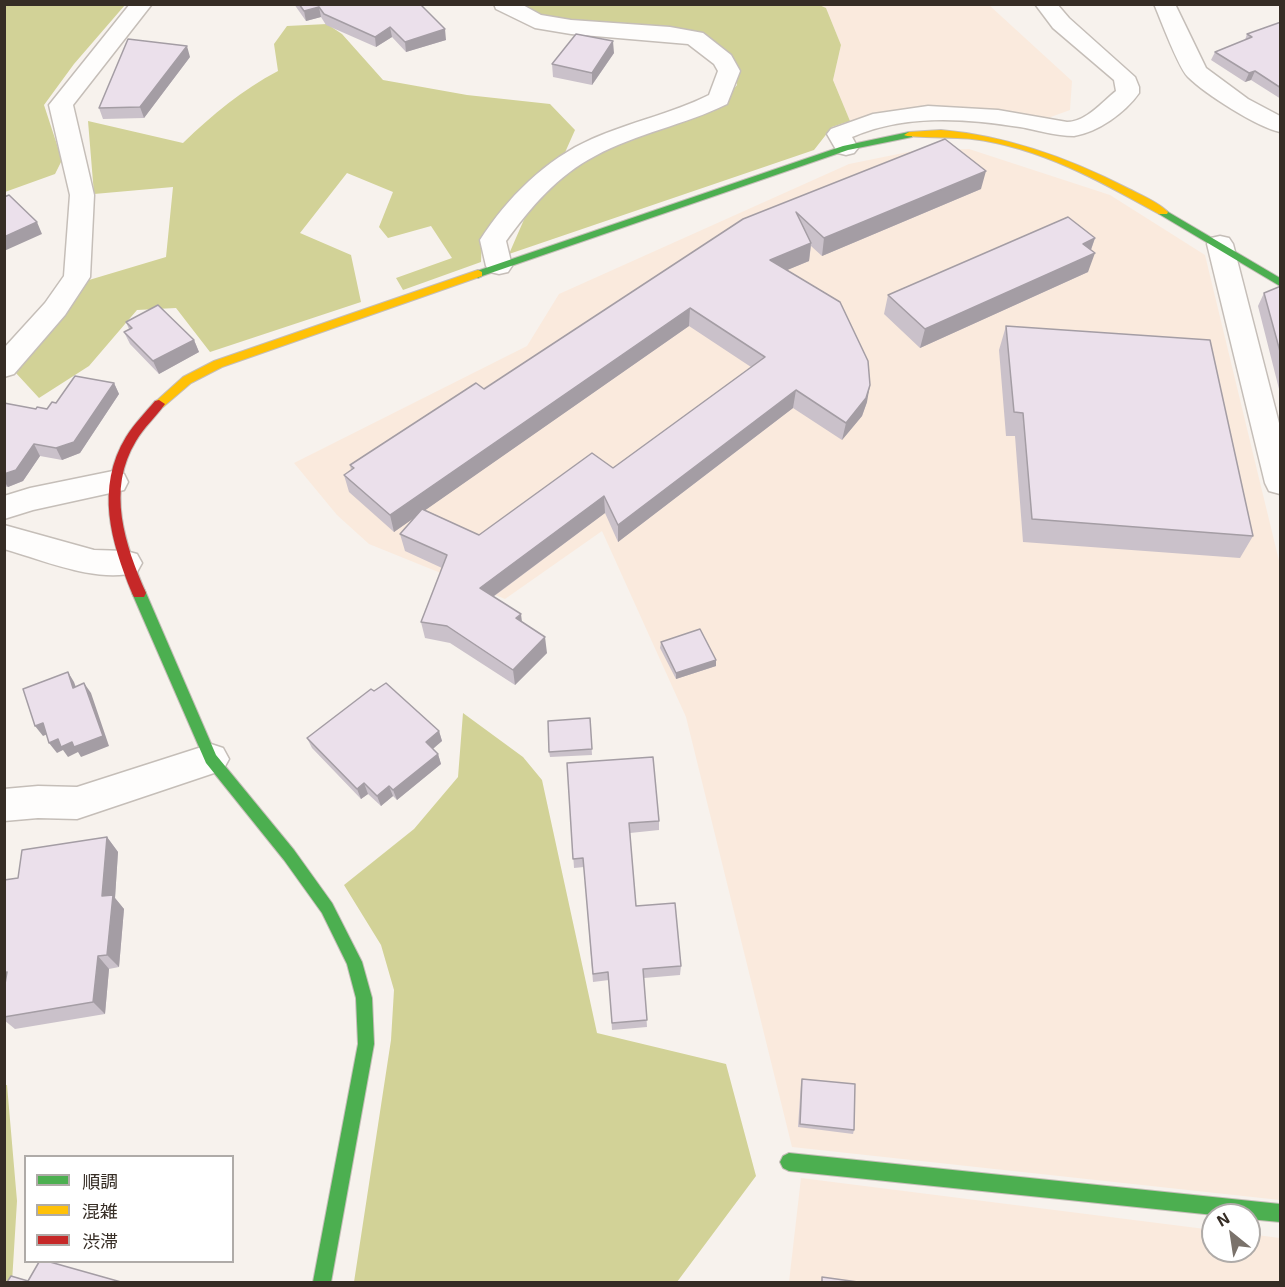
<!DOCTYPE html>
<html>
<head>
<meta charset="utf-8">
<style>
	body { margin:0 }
	#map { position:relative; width:1285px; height:1287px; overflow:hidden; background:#f7f2ed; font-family:"Exo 2","Noto Sans JP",sans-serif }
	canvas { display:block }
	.frame { position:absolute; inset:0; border:6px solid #362d25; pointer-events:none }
	.legend { position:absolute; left:24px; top:1155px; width:210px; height:108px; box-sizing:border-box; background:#fff; border:2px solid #afaba8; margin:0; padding:8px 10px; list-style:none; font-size:18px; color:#362d25 }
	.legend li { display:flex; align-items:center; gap:12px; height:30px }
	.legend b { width:30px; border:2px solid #afaba8 }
	.north { position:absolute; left:1201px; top:1203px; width:60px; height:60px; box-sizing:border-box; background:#fff; border:2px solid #afaba8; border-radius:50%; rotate:330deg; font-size:16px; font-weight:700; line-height:24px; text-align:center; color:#362d25 }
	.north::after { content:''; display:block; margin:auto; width:21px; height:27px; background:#7a726b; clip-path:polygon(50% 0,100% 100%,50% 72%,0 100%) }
</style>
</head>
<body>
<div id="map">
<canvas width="1285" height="1287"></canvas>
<div class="frame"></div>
<ul class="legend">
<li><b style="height:8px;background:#4caf50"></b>順調</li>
<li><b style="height:8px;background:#ffc107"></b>混雑</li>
<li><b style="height:8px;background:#c62828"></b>渋滞</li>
</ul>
<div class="north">N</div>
</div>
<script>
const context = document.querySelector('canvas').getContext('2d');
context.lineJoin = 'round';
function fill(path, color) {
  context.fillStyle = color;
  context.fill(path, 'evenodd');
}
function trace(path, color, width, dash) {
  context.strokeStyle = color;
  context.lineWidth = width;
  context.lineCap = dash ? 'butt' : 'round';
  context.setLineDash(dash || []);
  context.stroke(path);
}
const built = new Path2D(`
	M817,5h172l83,76 -2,29 -22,8 -56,-8 -142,11 -17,-41 8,-35 -15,-37z
	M969,149l141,46 95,60 75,310v635l-488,-53 -106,-430 -84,-186 -97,68 -136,-55 -32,-29 -43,-52 233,-117 32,-52 290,-130 69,-14z
	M801,1178l412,52v21h36v-17l31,4v44h-491z`);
const forest = new Path2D(`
	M817,4l9,4 15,37 -8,35 17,41 -18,6 -18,23 -305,104 20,-46 31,-37 41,-22 113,-38 23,-26 -6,-25 -29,-25 -138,-13 -25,-6 -23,-11z
	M4,5h121l-51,59 -30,41 18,55 -7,14 -50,18z
	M327,24l15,10 41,46 84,15 83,9 25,26 -12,27 -81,81 -1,24 -78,28 -7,-12 56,-20 -21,-32 -43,12 -9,-11 14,-35 -46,-19 -47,60 51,22 10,47 -151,50 -34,-44 -39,2 -48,56 -50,32 -24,-26 74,-92 77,-23 7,-70 -79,7 -6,-73 95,22c30,-29 59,-53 95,-72l-4,-27 13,-18z
	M463,713l60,44 19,23 55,253 129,31 30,112 -79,106h-323l37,-242 3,-50 -13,-45 -37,-60 70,-56 44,-52z
	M4,1085h3l10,116 -5,81h-8z`);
const street = new Path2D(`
	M130,4h22l-79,101 21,90 -4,82 -25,38 -51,59 -10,3v-29l41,-45 19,-27 6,-81 -21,-90z
	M494,4h27l20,11 30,5 99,7 33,6 28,22 9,16 -13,33c-42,21 -90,29 -132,52 -37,19 -65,52 -89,85l6,25 -4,6 -9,2 -9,-2 -4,-6 -6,-26c27,-42 66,-81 112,-101 38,-17 79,-25 117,-44l9,-24 -4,-7 -26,-20 -117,-10 -36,-6 -39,-19z
	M1035,4h22l12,14 66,59 4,10v6c-14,20 -41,39 -65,43 -19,0 -36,-6 -54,-9 -56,-9 -115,-13 -168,10l6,11 -4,5 -8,2 -8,-2 -11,-19 4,-5 42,-15 55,-8 70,4 69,12c19,0 35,-20 49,-31l-2,-11 -61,-52z
	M1154,4h21l31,64 42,31 32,17v16c-23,-5 -75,-38 -92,-55 -10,-10 -27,-57 -34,-73z
	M1220,236l9,2 4,6 47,183v67l-11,-3 -4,-8 -58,-239 4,-6z
	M113,471l11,3 4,8 -4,8 -91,20 -29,9v-23l26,-8z
	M4,525l90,25 32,1 11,3 5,9 -5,9c-39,12 -94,-12 -133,-23z
	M211,744l12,4 6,11 -6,11 -146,49 -39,-1 -34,3v-32l34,-3 39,1z`);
const fast = new Path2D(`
	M909,132l3,1v4l-64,13 -366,126 -4,2 -5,-4 1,-2 369,-126z
	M1163,209l117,69v8l-121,-72 -1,-2z
	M139,588l5,1 2,4 70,162 78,95 38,53 30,59 10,36 2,46 -43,238h-18l45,-238 -2,-46 -9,-34 -25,-51 -38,-53 -78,-97 -74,-170 2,-4z
	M789,1153l491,51v18l-31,-3v-4h-35l-425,-44 -6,-3 -3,-6 3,-6z`);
const slow = new Path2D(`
	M941,130c67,6 128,28 188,59 12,6 29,13 39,23l-1,2h-8c-57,-32 -120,-67 -187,-75 -12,-2 -64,-1 -68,-4l5,-3z
	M478,270l4,2v4l-260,91 -31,16 -28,24h-8l-2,-3 30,-27 31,-16z`);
const jam = new Path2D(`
	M159,400l6,4c-9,13 -21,23 -29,37 -30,49 -11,104 10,152l-2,4h-10l-2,-4c-21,-51 -37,-105 -6,-156 8,-13 19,-24 29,-36z`);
const wall = new Path2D(`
	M294,4h126l26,36 -40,12 -14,-15 -16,10 -50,-22 -5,-8 -15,4z
	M1281,22v77l-30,-19 -6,2 -34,-22 4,-8 30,-12 2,-6z
	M614,53l-22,32 -39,-8 -1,-13z
	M190,57l-46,61 -41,1 -4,-11z
	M981,189l-159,67 -11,-10 -2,15 -22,9 80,132 -5,14 -20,24 -49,-32 -175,134 -13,-29 -112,84 29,25 25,31 -32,32 -65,-42 -25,-5 -4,-16 21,-54 -37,-17 -5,-17 15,-17 -21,15 -45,-40 -5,-17 7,-5 -1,-5 134,-76 259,-170zM689,326l62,41 -138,101 -134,67 -54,-25z
	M1095,238l-4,12 -3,22 -168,76 -36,-34 4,-19z
	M1281,286v103h-2l-21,-83 6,-13z
	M126,322l68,18 5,12 -40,22 -29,-30 -6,-12 5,-3z
	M1006,326l247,210 -13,22 -217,-16 -8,-106h-9l-7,-86z
	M114,383l5,11 -39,59 -18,7 -22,-4 -17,25 -15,6 -4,-1v-83l32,6h11l9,-6z
	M661,642l55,24 -40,13 -16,-31z
	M374,691l65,40 3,10 -9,8 5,5 3,10 -44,36 -4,-4 -12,10 -13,-12 -7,5 -49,-51 -5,-10z
	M590,718l2,37 -42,2 -1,-5z
	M567,763l92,58v9l-29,3 6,73 45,60 -1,9 -36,3 3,49 -35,3 -3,-50 -16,2 -9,-115 -10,1z
	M107,837l11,15 -3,46 9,11 -5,58 -10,2 -4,45 -90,15 -11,-9v-140l14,-2z
	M802,1079l52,51 -1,4 -55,-7 3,-45z`);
const shadedWall = new Path2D(`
	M319,7l2,10 -15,4 -2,-10z
	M390,27l2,10 -16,10 -1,-10z
	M445,29l1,11 -40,12 -1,-10z
	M613,41l1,12 -22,32v-12z
	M187,46l3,11 -46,61 -4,-11z
	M1255,71l-4,9 -6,2 4,-9z
	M986,171l-5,18 -159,67 2,-18z
	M37,222l5,12 -38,17v-14z
	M1095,238l-6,17 6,-2 -7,19 -168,76 5,-19 158,-85z
	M811,243l-2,18 -41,17 2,-18z
	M690,308l-1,18 -295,206 -4,-17z
	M194,340l5,12 -40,22 -6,-13z
	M114,383l5,11 -39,59 -18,7 -6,-12z
	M870,385l-3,17 -5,14 -20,24 4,-17z
	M796,390l-3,18 -175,134v-17z
	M34,444l6,12 -17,25 -15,6 -4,-6v-7z
	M604,496l1,17 -122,91 -3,-16z
	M521,614l2,16 -7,-12z
	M545,637l2,16 -32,32 -2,-15z
	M716,660v6l-40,13v-6z
	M68,672l6,10 6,16 -7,-10z
	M84,683l7,10 18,53 -28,11 -3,-5 -10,5 -5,-7 -6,3 -8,-10z
	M43,723l7,10 -7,3 -8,-10z
	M439,731l3,10 -13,11 -3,-10z
	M438,754l3,10 -44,36 -4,-10z
	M364,783l4,11 -7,5 -4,-10z
	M389,786l4,10 -12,10 -4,-10z
	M107,837l11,15 -3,46 9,11 -5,58 -12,-12 -5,-59z
	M98,956l11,13 -4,45 -12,-12z`);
const building = new Path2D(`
	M299,4h121l25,25 -40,13 -15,-15 -15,10 -51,-23 -5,-7 -15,4z
	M1281,22v66l-26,-17 -6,2 -34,-21 37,-15 -5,-3z
	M576,34l37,7 -21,32 -40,-9z
	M128,39l59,7 -47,61 -41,1z
	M945,139l41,32 -162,67 -28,-26 15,31 -41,17 70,42 28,59 2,24 -4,13 -20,25 -50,-33 -178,135 -14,-29 -124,92 41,26 -5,4 29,19 -32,33 -66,-44 -26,-4 26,-67 -47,-21 22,-25 57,26 113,-82 21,15 152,-111 -75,-49 -300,207 -46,-40 10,-7 -4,-3 126,-82 8,6 259,-170z
	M9,195l28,27 -33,15v-40z
	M1068,217l27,21 -12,6 12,9 -170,76 -37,-34z
	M1281,286v69l-17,-62z
	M158,305l36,35 -41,21 -29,-29 8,-4 -6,-6z
	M1006,326l204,14 43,196 -221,-17 -9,-106 -9,-1z
	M75,376l39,7 -40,59 -18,6 -22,-4 -18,26 -12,4v-71l32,6 1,-2 10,2 5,-7 4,1z
	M700,629l16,31 -40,13 -15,-31z
	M68,672l5,16 11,-5 19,53 -29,11 -2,-5 -11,5 -3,-8 -9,4 -6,-20 -8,3 -12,-37z
	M386,683l53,48 -13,11 12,12 -45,36 -4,-4 -12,10 -13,-13 -7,6 -50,-51 64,-49 3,2z
	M590,718l2,31 -43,3 -1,-31z
	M653,757l6,64 -30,2 7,83 39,-3 6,63 -38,3 4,51 -35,3 -4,-51 -15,2 -10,-116 -10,1 -6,-96z
	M107,837l-5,59 11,-1 -6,60 -9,1 -5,46 -89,15v-27l3,-18 -3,1v-93l14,-2 4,-28z
	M802,1079l53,5 -1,46 -54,-6z
	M39,1262h11l71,20h-114l4,-6 17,5z
	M822,1277l36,5h-36z`);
fill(built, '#faeadd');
fill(forest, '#d2d297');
trace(street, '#c5beb8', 3);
trace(fast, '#c5beb8', 2);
trace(slow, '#c5beb8', 2);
trace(jam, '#c5beb8', 2);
fill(street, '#fefdfc');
fill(fast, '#4caf50');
fill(slow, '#ffc107');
fill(jam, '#c62828');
fill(wall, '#cac1ca');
fill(shadedWall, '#a49da4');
fill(building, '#ebe0eb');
trace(building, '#a49da4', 1.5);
</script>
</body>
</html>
